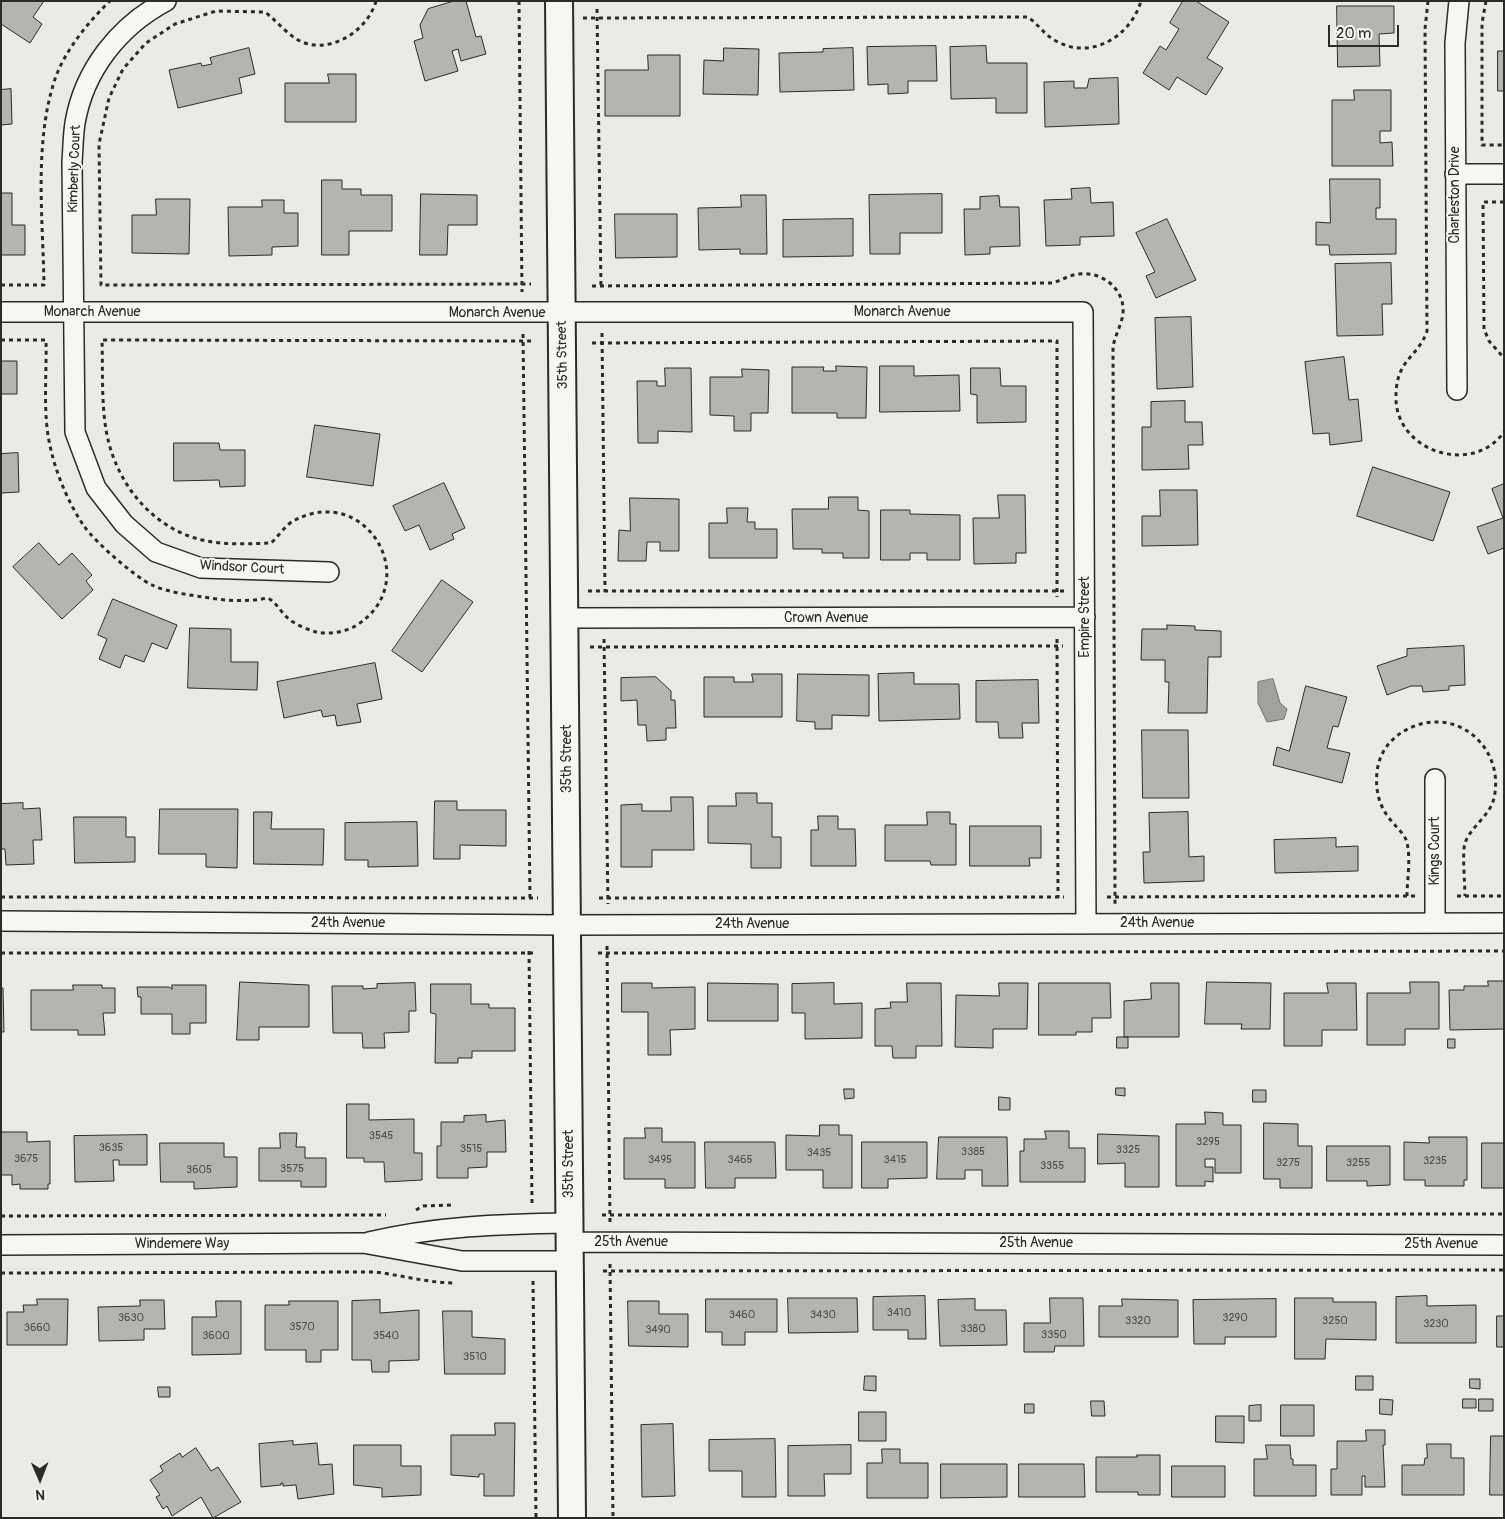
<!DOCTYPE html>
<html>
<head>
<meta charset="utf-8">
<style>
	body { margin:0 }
	#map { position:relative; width:1505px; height:1519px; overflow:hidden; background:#eaeae6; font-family:Pangolin,sans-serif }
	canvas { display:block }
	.frame { position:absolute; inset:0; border:2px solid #2b2b2b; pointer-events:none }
	.north { position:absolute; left:15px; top:1454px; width:50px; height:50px; -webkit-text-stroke:4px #f6f6f2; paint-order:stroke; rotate:179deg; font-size:14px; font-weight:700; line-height:20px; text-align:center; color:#2b2b2b }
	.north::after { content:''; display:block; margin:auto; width:18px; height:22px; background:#2b2b2b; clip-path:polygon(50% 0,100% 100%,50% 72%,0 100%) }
	.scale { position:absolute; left:1328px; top:25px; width:71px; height:22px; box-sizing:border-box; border:2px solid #2b2b2b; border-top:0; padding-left:6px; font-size:15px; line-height:18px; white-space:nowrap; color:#2b2b2b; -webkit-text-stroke:4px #f6f6f2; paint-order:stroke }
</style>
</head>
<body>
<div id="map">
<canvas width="1505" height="1519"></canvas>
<div class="frame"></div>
<div class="north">N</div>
<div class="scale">20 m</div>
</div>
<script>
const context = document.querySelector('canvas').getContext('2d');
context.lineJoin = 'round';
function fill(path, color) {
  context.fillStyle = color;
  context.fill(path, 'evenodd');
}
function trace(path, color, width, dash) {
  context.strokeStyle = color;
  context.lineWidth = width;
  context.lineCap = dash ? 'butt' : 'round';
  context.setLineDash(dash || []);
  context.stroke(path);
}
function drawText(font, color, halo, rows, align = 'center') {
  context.font = font + ' Pangolin,sans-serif';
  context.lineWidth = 4;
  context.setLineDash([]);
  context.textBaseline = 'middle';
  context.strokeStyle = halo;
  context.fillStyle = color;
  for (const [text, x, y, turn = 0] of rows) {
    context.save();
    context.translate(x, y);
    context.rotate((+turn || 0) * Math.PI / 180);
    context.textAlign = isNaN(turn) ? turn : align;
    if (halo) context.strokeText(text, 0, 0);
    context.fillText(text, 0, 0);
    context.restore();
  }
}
const water = new Path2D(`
	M1273,679l7,24 7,6 -3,10 -17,3 -9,-19v-21z`);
const building = new Path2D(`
	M1,1h43l-11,16 9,7 -12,19 -29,-19z
	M454,1h12l10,36 5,-1 5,18 -25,7 -3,-12 -6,2 6,20 -33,10 -11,-40 9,-3 -3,-13 8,-16z
	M1183,1h13l33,21 -22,36 16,10 -17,27 -29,-18 -8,13 -26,-17 17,-27 6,4 13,-21 -9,-6z
	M1337,6h57v27l-15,1 1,32 -42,1z
	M936,46l1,35h-29v12l-20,1v-10l-20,1 -1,-38z
	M986,46l1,17h40v50h-31v-15l-45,1 -1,-52z
	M249,48l6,26 -16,4 3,15 -64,15 -9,-38 32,-7 1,3 10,-2 -2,-6z
	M724,48l35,1 -1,46 -55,-1 1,-34 19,1z
	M853,48l1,42 -74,2 -1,-39 44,-1v-3z
	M1498,51h6v40h-6z
	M648,55h32v61h-75v-46h43z
	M328,74h28v48h-71v-39h44z
	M1118,78l1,46 -74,3 -1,-45 30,-1v7h13l2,-9z
	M11,89l1,35 -11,1v-35z
	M1354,90h37v41h-11v12l12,-1 1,24h-61v-66h22z
	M1330,179h50v29h-4v11h20v35l-66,1 -1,-10h-13v-23l14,1z
	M322,180h20v9h19v6h31v36h-43v24h-27z
	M1090,188l1,15 22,-1 1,34 -34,1v8l-34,1 -2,-46 28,-1 -1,-10z
	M1,193h11v32h13v30h-24z
	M421,194l56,1v30h-29l-1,30h-27z
	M942,194v39h-42v21h-30l-1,-59z
	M741,195h25l1,59h-27v-5l-41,1 -1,-42 43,-1z
	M999,196l1,11h19l1,39 -30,1v7l-25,1 -1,-46h16v-12z
	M156,199h34l-1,55 -57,-1v-38h24z
	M262,200h22v13h14v33l-26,1v8l-43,1 -1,-49h34z
	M615,214h62v43l-61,1z
	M853,219v37l-70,1v-37z
	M1167,219l29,61 -40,18 -10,-22 9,-4 -19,-39z
	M1391,263l1,41h-10l1,31 -46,1 -2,-72z
	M1191,317l2,70 -36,2 -2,-71z
	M1344,357l5,43 9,-1 4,42 -32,4 -1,-12 -16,1 -8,-72z
	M1,361h16v33h-16z
	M836,366l31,1 -1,51h-29v-5h-45v-46h32l-1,4h13z
	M880,366h34v10l45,-1 1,36 -80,1z
	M665,368h26l1,64 -34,-1v12h-20l-1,-62h20v5h8z
	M971,368h29l1,18h25v36l-49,1v-28l-6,-1z
	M742,369l27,1 -1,43h-17v18h-17v-15l-24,-1v-38h32z
	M1185,401v21h17l1,23h-15l1,24 -47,1v-43h9v-25z
	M315,425l65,9 -7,52 -66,-9z
	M174,443h45l1,7h25v36l-25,1 -1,-7 -45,1z
	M18,453l1,39 -18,1v-39z
	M1373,467l77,25 -17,49 -76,-25z
	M444,483l21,45 -13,6 2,5 -24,11 -11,-25 -14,6 -12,-25z
	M1504,484v64l-16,6 -11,-27 26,-9 -11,-29z
	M1160,490h37l1,55 -56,1v-30h18z
	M998,495h27l1,58h-10v10l-42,1 -1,-46h26z
	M829,497h29v13l11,1v47h-26v-5h-21v-4h-29l-1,-40h36z
	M630,498l49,1v52h-19v-9h-13l-1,19h-28l1,-31 11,1z
	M727,508h21l-1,14h8v7h22v29h-68v-35h18z
	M881,510h29v4l50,1v45h-33v-7h-17v7h-29z
	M39,543l20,22 13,-12 20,22 -6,6 7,9 -31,29 -49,-52z
	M442,580l31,22 -51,70 -30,-21z
	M113,599l64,26 -10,24 -15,-6 -8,19 -19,-7 -5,13 -21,-9 8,-20 -9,-4z
	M1167,625l28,1v4l26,1v26h-13l-1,56h-39l1,-31h-4v-22h-24l1,-31h25z
	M190,628l41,1v33h27l-1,28 -69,-2z
	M1464,646l1,39 -16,1v4l-26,2 -1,-6h-11l-24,9 -10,-29 30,-10v-7z
	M375,663l7,36 -25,5 4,18 -24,4 -2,-11 -12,2 -2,-7 -37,8 -7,-36z
	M914,673v11h45l1,35 -81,2 -1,-47z
	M752,674h30v43h-78v-40h30v5h19z
	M798,674l71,1v41l-37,-1v14h-17v-7l-18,-1z
	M656,677l15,14v9h4l1,28h-10v12l-19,1 -1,-16h-8l-1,-25 -16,1v-23z
	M1038,680l1,43h-17l1,15h-24l-1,-16h-22v-41z
	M1306,686l41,11 -9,30 -5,-1 -6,22 23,5 -8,30 -69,-18 4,-18 12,4z
	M1142,730h46l1,68h-46z
	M736,793h21v10h15v34h9v31h-30v-24l-43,-1v-37h28z
	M671,797h22l1,53h-42v17h-31v-62l21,-1v7h29z
	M435,801h22v9h49v36l-46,-1v14h-26z
	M23,803v6l17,-1 2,32h-9l1,24 -28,1 -1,-16h-4v-45z
	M160,809h78l-1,59 -31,-1v-13h-47z
	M254,812h18l-1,17h53l-1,36 -69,-1z
	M927,812h23v12h6v41h-25l-1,-4h-45v-36h42z
	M1188,812l1,45 15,-1v25l-60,2 -1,-31h7l-1,-39z
	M818,816h20v13h17l1,37h-45v-36h7z
	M74,817h52v20h9v25l-60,1z
	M417,822l1,44 -50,1v-7h-23v-37z
	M970,826h71v32h-12l1,8h-60z
	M1336,838v9l22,-1v25l-83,2 -1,-33z
	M1488,981h16v48l-54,1 -1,-40h15v-4h24z
	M240,982l69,3v42h-50v13h-22z
	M1207,982l64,1 -1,46h-29l1,-5h-37z
	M1410,982h29v47h-34v16h-38v-52h43z
	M415,983l1,28h-7v21l-25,1 1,15h-22l-1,-15h-29l-1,-47h31v3l14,-1v-4z
	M622,983h30v5l43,-1v42l-25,1 1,25h-23v-43h-26z
	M708,983l70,1v37h-70z
	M834,983v21l28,-1v35l-57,1v-26h-13v-29z
	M907,983h34l1,63h-26v12h-23l-1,-12h-17v-37l16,-1 -1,-6h17z
	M999,983h29l-1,46h-34v19l-38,-1 1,-52 43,1z
	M1039,983h71l1,35h-19v14h-16v3h-37z
	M1151,983h28v54h-55v-36l27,-2z
	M1327,983h29l1,47h-35v16h-38v-53h44z
	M431,984h40v20h18v4h26v43h-43v7h-14v5h-23l1,-49 -5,-1z
	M73,985h29v3h13v25h-12l2,22h-27v-5h-47v-40h42z
	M172,985h34v38h-16v11h-18v-20h-31v-17h-3l-1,-10h32l3,2z
	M1,988h2l1,44h-3z
	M1117,1037h11v11h-11z
	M1448,1039h7v9h-7z
	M1116,1088h9v8l-9,-1z
	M844,1089h10v9l-9,1z
	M1253,1090h13v12h-13z
	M999,1097l11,1v12h-11z
	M347,1104h22v16l45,-1v34h8v27l-37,2 -1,-20h-20v-4h-17z
	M1205,1112l18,1v12h18v48h-26v-14h-10v8h8v15l-8,-1v5h-29v-62h29z
	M486,1115v7l19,-2 1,32h-19v15l-19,1v10h-31v-32h4v-24h23v-6z
	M1264,1123l34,1v22h14v42h-32v-9h-16z
	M820,1125h19v10h13v53h-29v-18h-37v-35l33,1z
	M645,1128h17v14h33v46h-30v-9h-41v-41h21z
	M1045,1131h24v17h16v34h-65v-31h4v-12h22z
	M2,1132h25v10l23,-1v43h-2v5h-28v-5l-8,1v-10h-11z
	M280,1133h17l-1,14h9v11h21v29h-25v-6h-42v-33h21z
	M1098,1134l61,2v51h-34v-24l-27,1z
	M147,1135v30h-28v-5h-6l1,21 -39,1 -1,-46z
	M939,1137h68l1,49h-26v-16h-17v9h-28z
	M1429,1137h38v43h-3v6h-39v-6h-21v-38l25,1z
	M705,1142h70l1,36h-41v10h-29z
	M862,1142h65v36l-39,1v9h-26z
	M160,1143h64v14h13v30l-43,2v-7h-33z
	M1482,1143h22v45h-22z
	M1327,1146h63v39l-23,1v-5h-40z
	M925,1296l1,43h-18v-9h-35v-33z
	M1427,1296v10l49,-1v38h-80v-46z
	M788,1298h69l1,34 -69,1z
	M1050,1298h33l1,48h-29l-1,6h-30v-29h26z
	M1295,1298h38v4h43v38l-50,-1 -1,20h-30z
	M37,1299h31l-1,46h-60v-33h17l-1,-7h14z
	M706,1299h71v33h-32v13h-23v-13h-16z
	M975,1299v11h31l1,35 -67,1 -2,-46z
	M1122,1299l56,1v37h-79v-31h23z
	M1276,1299v38h-51v7h-31l-1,-44z
	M140,1300h24l1,29h-21v11l-45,1 -1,-34 42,-1z
	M380,1300v13l39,-3v50l-30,1v11h-17l-1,-12h-19v-59z
	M216,1301h25v53l-49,1v-38h24z
	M289,1301h49v49h-17v12h-15v-12h-41v-45h24z
	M628,1301h31v13h29v33l-59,-1z
	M443,1311h29v26l33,2v35h-60z
	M1497,1316h7v31h-7z
	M865,1376h11v15l-12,-1z
	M1356,1376h17v14h-17z
	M1470,1379h10v10l-10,-1z
	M158,1387h12v10h-11z
	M1380,1399l13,1 -1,15 -12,-1z
	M1463,1399h13v9h-13z
	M1479,1399h14v12h-14z
	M1091,1401h13l1,15h-13z
	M1025,1404h9v9h-9z
	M1261,1405v16h-12v-15z
	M1281,1405h33v31h-33z
	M859,1412h27v29h-27z
	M1216,1416h28v27l-28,-1z
	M495,1423h20l-1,73h-30v-22h-5v3l-28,-2v-40h44z
	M673,1424l2,72 -33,1 -1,-72z
	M1366,1430h19v15h-2l2,42h-20v-11h-3v19h-31v-26h6v-28h29z
	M1491,1436h13v59h-14z
	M775,1439l1,58h-34v-26h-33v-31z
	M293,1441v4l24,-2 2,22 13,-1 2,30 -36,5 -2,-14 -13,1v-3h-2v2l-20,2 -2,-43z
	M1427,1444h24v14h13v37h-62v-30h22l1,-7h2z
	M354,1445h47v21h20v29l-39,2v-9l-28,-3z
	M851,1445v29h-27l1,22h-37v-50z
	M1266,1445h24l1,14h2v6h23v31h-62v-37h13z
	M196,1448l15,23 7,-4 23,35 -28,16 -12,-21 -29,19 -5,-10 -4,3 -7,-12 4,-2 -10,-15 13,-9 -3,-5 20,-13 2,4z
	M882,1449h18v14h28v35h-61v-35h15z
	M1137,1455h23v40h-22v-3h-42v-35h41z
	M941,1464h66v33l-66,1z
	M1019,1464h65l1,33h-66z
	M1172,1466h53v31h-53z`);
const path = new Path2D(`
	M376,1c-8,29 -44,53 -74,41 -15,-7 -24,-20 -37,-30l-49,-1 -41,13 -29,19 -23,26 -14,29 -10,46 2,141 430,-1
	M519,1l3,291
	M1428,1l-3,28 2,302c-9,27 -32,28 -31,68 1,53 77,77 108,33
	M1486,1l-4,22v122h22
	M597,9l4,278
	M583,18l445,-1c11,8 17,19 30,25 34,18 73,-6 83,-41
	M1504,202h-21l1,127 5,12 15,17
	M1,285h43c-1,-66 -10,-139 10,-203 9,-29 34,-60 56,-81
	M592,286l461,-3c9,-3 16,-8 26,-9 23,-3 46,15 44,39 -1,11 -8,22 -10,34l2,558
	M602,333l3,259
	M523,334l7,564
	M1,340h45c1,35 -4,75 5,110 6,26 18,54 33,76 11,16 51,51 68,59 15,7 36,10 52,12 21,4 43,5 64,1 9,5 13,15 21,21 7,6 18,10 27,13 13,3 30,0 41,-7 67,-43 10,-142 -62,-105 -9,4 -17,17 -24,23 -23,1 -47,2 -69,-3 -50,-12 -85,-56 -95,-105 -6,-30 -4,-64 -5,-95l430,1
	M592,343l465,-2v256
	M588,591h477
	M604,639l4,265
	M1057,639l1,259
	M590,647l473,-1
	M1407,896c0,-16 4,-37 0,-53 -1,-7 -9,-14 -13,-19 -14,-15 -19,-31 -17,-52 2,-21 16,-37 35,-45 47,-20 93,22 82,71 -4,18 -23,28 -29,45 -3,9 0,41 0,53
	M1457,896h47
	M1,897l537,1
	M1107,897l309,-1
	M599,898l465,-1
	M607,946l3,276
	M529,951l3,252
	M1,953h535
	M598,953l906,-2
	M416,1210l7,-4 30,-1
	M602,1215l902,-1
	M1,1216l385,-1
	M610,1264l3,254
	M603,1271l901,-1
	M1,1273l374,-1c26,3 53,11 80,11
	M533,1281l3,237`);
const street = new Path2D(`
	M166,1c-47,25 -82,69 -91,122 -2,13 -2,26 -3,39l3,270 21,56 28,36 32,28 45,16 128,4
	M1455,174h49
	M1,312h1082l3,611
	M1457,390l-2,-347 4,-42
	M566,618l519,-1
	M1435,779v144
	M1,921l566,4 937,-2
	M369,1242c67,-16 131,-18 200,-19
	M569,1242l935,3
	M1,1245l362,-2 99,18h107`);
const secondary = new Path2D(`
	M559,1l13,1517`);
const numberNames = [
	["3545",381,1136],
	["3295",1208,1142],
	["3635",111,1148],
	["3515",471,1149],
	["3325",1128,1150],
	["3385",973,1152],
	["3435",819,1153],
	["3675",26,1159],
	["3495",660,1160],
	["3465",740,1160],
	["3415",895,1160],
	["3235",1435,1161],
	["3275",1288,1163],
	["3255",1358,1163],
	["3355",1052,1166],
	["3575",292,1169],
	["3605",199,1170],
	["3410",899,1313],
	["3460",742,1315],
	["3430",823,1315],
	["3630",131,1318],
	["3290",1235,1318],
	["3320",1138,1321],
	["3250",1335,1321],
	["3230",1436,1324],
	["3570",302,1327],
	["3660",37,1328],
	["3380",973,1329],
	["3490",658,1330],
	["3350",1054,1335],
	["3600",216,1336],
	["3540",386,1336],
	["3510",475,1357]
];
const streetNames = [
	["Kimberly Court",75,169,-88],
	["Charleston Drive",1455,195,-90],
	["Monarch Avenue",92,312],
	["Monarch Avenue",902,312],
	["Monarch Avenue",497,313],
	["35th Street",563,355,-91],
	["Windsor Court",242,568,3],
	["Empire Street",1085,617,-90],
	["Crown Avenue",826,618],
	["35th Street",567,759,-90],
	["Kings Court",1435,851,-90],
	["24th Avenue",348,923],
	["24th Avenue",1157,923],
	["24th Avenue",752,924],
	["35th Street",569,1164,-90],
	["25th Avenue",631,1242],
	["25th Avenue",1036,1243],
	["Windemere Way",182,1244],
	["25th Avenue",1441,1244]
];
fill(water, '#a1a19e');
trace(water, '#727270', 1);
fill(building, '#b4b4b1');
trace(building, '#2b2b2b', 1);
trace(street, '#2b2b2b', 22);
trace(secondary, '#2b2b2b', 30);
trace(path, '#2b2b2b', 3, [4, 4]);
trace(street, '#f6f6f2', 19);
trace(secondary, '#f6f6f2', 26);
drawText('11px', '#4d4d4c', null, numberNames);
drawText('14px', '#2b2b2b', '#f6f6f2', streetNames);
</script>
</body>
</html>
